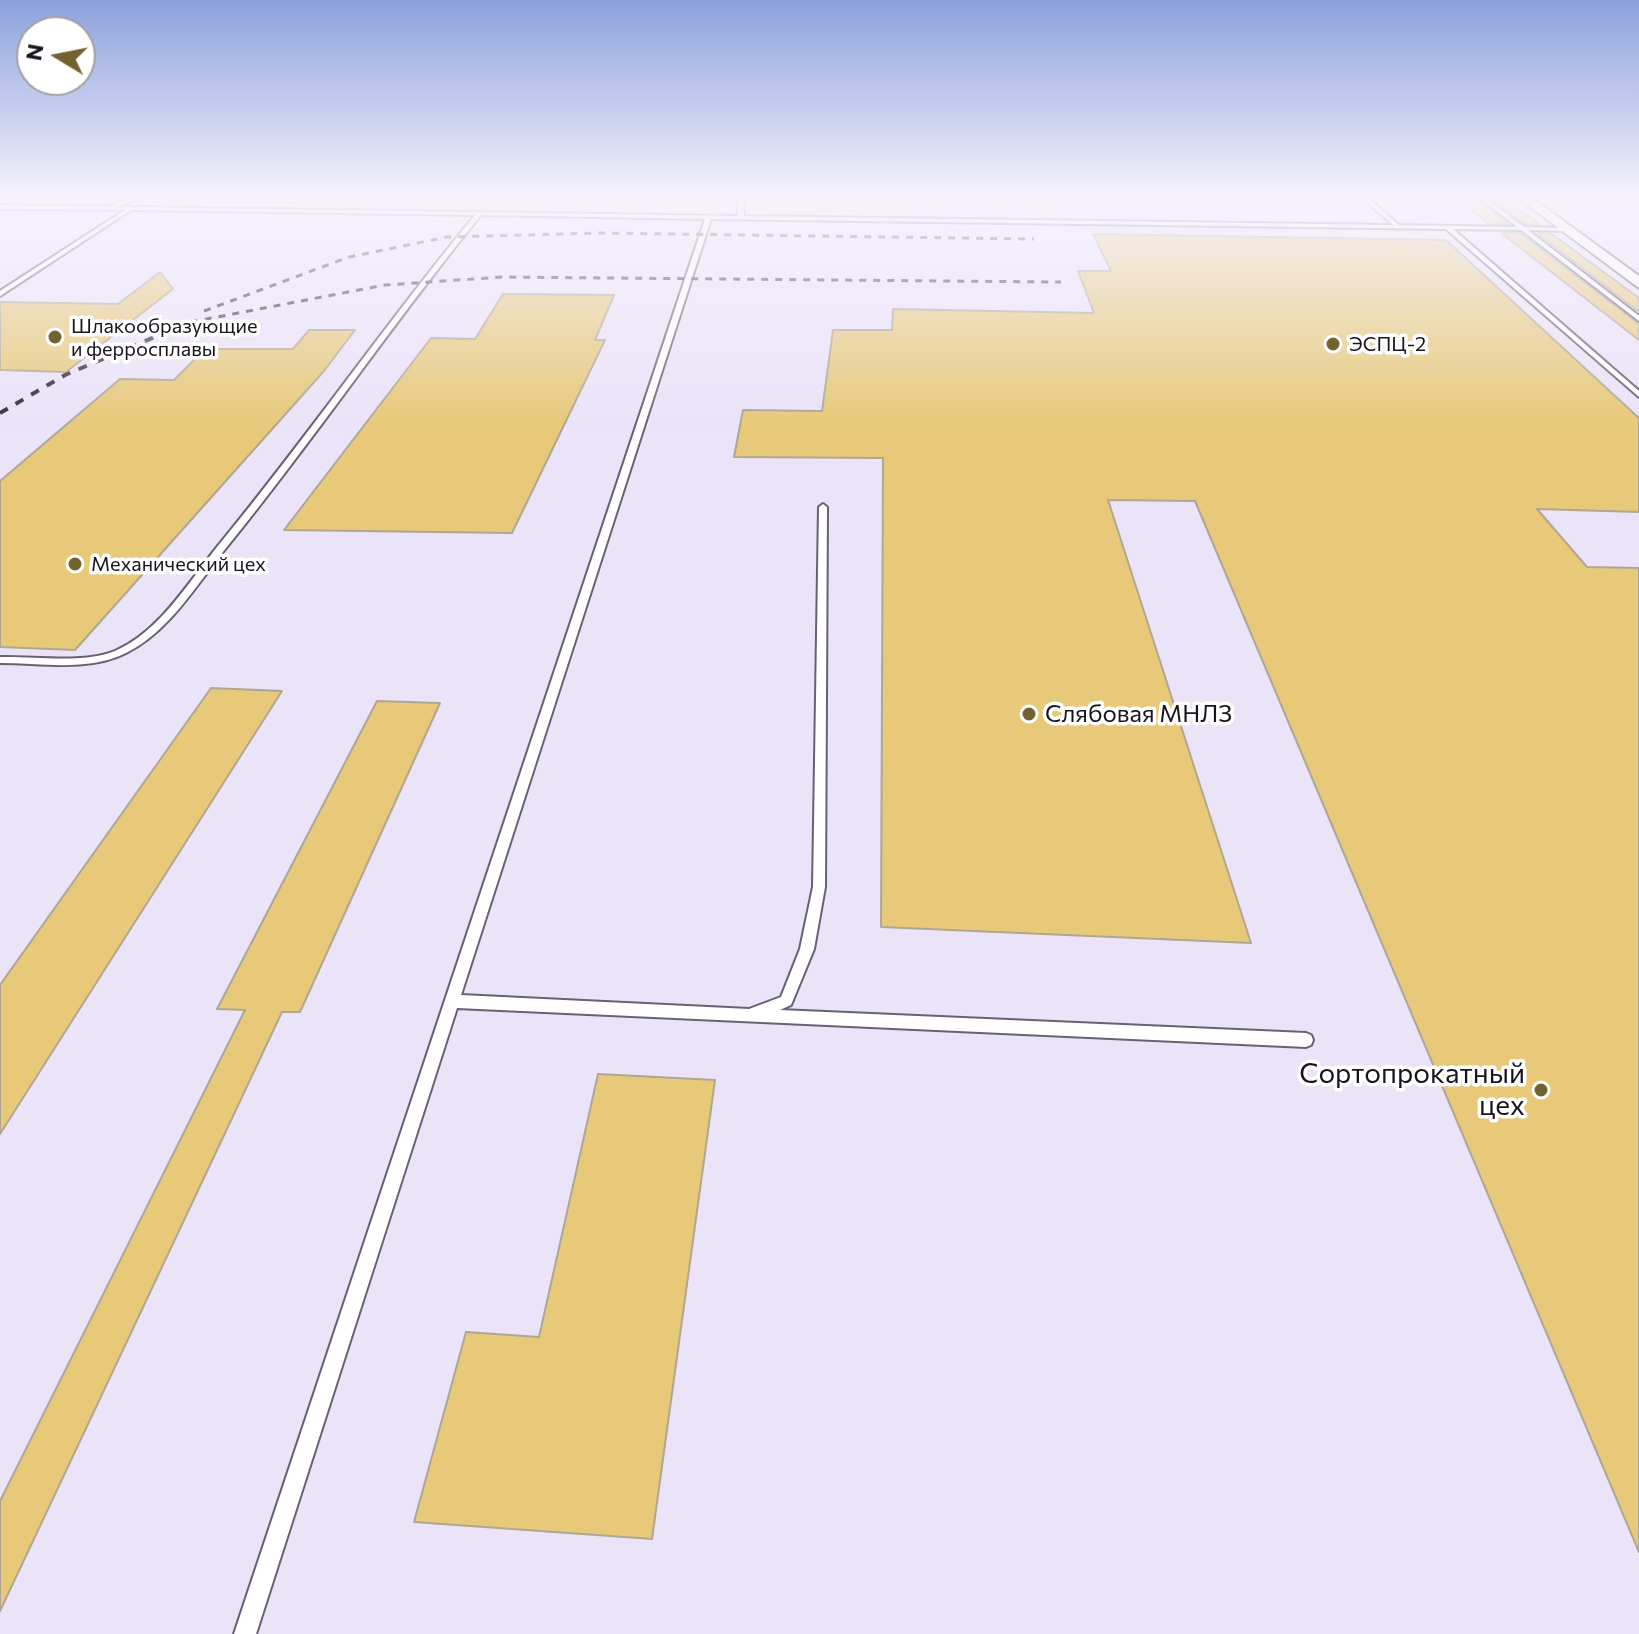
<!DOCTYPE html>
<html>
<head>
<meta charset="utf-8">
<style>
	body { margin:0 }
	#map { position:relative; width:1639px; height:1634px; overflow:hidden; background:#ebe3f8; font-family:Commissioner,sans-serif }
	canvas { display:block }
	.north { position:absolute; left:16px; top:16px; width:80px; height:80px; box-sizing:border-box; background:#fff; border:2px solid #a2a1a4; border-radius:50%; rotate:280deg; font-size:22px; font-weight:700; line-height:32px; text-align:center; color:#17141c }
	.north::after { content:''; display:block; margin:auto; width:28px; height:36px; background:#73612f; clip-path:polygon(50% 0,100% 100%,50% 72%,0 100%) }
</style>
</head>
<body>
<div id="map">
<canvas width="1639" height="1634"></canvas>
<div class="north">N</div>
</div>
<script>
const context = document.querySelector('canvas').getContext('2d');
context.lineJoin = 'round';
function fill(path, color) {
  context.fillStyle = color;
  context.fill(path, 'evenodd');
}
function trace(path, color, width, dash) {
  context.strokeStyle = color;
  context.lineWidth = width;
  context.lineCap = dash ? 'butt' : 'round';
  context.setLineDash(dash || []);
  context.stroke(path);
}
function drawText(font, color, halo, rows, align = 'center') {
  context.font = font + ' Commissioner,sans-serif';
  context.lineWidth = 7;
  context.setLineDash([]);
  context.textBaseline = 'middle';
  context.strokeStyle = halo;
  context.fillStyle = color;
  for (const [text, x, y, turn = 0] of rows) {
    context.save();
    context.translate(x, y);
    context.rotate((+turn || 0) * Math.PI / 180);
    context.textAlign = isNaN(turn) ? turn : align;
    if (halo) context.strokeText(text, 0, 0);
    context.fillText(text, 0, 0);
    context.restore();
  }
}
const building = new Path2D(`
	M1456,198h21l31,26h-19z
	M1491,198h13l35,26h-14z
	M1501,233h19l119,91v16z
	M1537,233l15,1 87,64v14z
	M1093,234l353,6 193,178v94l-102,-3 50,58 52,1v984l-444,-1051 -87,-1 143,443 -370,-16 2,-469 -149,-1 9,-47 79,1 11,-81h59l1,-21 201,4 -16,-42h33z
	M160,272l13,17 -107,83 -66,-2v-68l118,2z
	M503,294l111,1 -19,45h10l-93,193 -228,-3 147,-192 44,1z
	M309,330h46l-31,41 -249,279 -75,-3v-166l120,-102 54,1 31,-31h88z
	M211,688l71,3 -282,443v-149z
	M377,701l63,2 -140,309h-18l-282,599v-110l245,-491 -28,-1z
	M598,1074l117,6 -63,459 -238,-17 52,-190 73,5z`);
const service = new Path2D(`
	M134,198h8l-28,9 -3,-2z
	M737,198h6l1,18 649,9 -31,-27h6l31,27 118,2 -37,-29h6l38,29 43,1 -2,3 -37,-1 111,86v5l-118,-91 -68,-1 186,162v6l-193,-168 -735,-10 -250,776 288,14 32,-12 19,-48 13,-62 6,-380 4,-3 4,3 -2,380 -11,62 -23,56 -11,5 526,23 5,2 2,5 -2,5 -5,2 -849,-39 -201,626h-22l471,-1415 -224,-4c-89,109 -167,225 -255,333 -29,36 -57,84 -100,105 -37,19 -86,10 -126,10v-6c34,-1 83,7 115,-6 44,-19 73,-68 102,-104 89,-108 169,-224 258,-332l-344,-5 -131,86v-5l125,-81 -125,-1v-4l738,11z`);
const tertiary = new Path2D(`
	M1518,198h14l107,78v12z`);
const railFar1 = new Path2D(`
	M204,311l145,-54 98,-20 153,-4 434,6
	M191,322l194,-37 117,-8 559,5`);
const rail = new Path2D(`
	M0,413l65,-38 130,-55`);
const markers = [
	[55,337,8,"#73612f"],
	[1333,344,8,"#73612f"],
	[75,564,8,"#73612f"],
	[1029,714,8,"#73612f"],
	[1541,1090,8,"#73612f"]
];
const farPoinames = [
	["Шлакообразующие",71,326],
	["и ферросплавы",71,349],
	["ЭСПЦ-2",1349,344],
	["Механический цех",91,564]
];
const poiNames = [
	["Слябовая МНЛЗ",1045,714]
];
const nearPoinames = [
	["Сортопрокатный",1525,1074],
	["цех",1525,1106]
];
fill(building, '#e7c979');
trace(building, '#afa793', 2);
trace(service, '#686173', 4);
trace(tertiary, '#686173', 4);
fill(service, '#fff');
fill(tertiary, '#fff');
trace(railFar1, '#322f38', 3, [7, 7]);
trace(rail, '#322f38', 4, [9, 9]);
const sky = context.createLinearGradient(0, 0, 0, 426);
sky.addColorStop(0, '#8ca2dd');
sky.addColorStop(0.46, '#f6f2fc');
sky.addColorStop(1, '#f6f2fc00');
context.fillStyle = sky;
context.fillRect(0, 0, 1639, 426);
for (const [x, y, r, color] of markers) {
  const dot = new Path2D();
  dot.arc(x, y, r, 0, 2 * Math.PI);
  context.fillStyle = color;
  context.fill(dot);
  trace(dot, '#fff', 3);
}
drawText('20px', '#17141c', '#fff', farPoinames, 'left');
drawText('24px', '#17141c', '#fff', poiNames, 'left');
drawText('28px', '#17141c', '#fff', nearPoinames, 'right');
</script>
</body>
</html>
